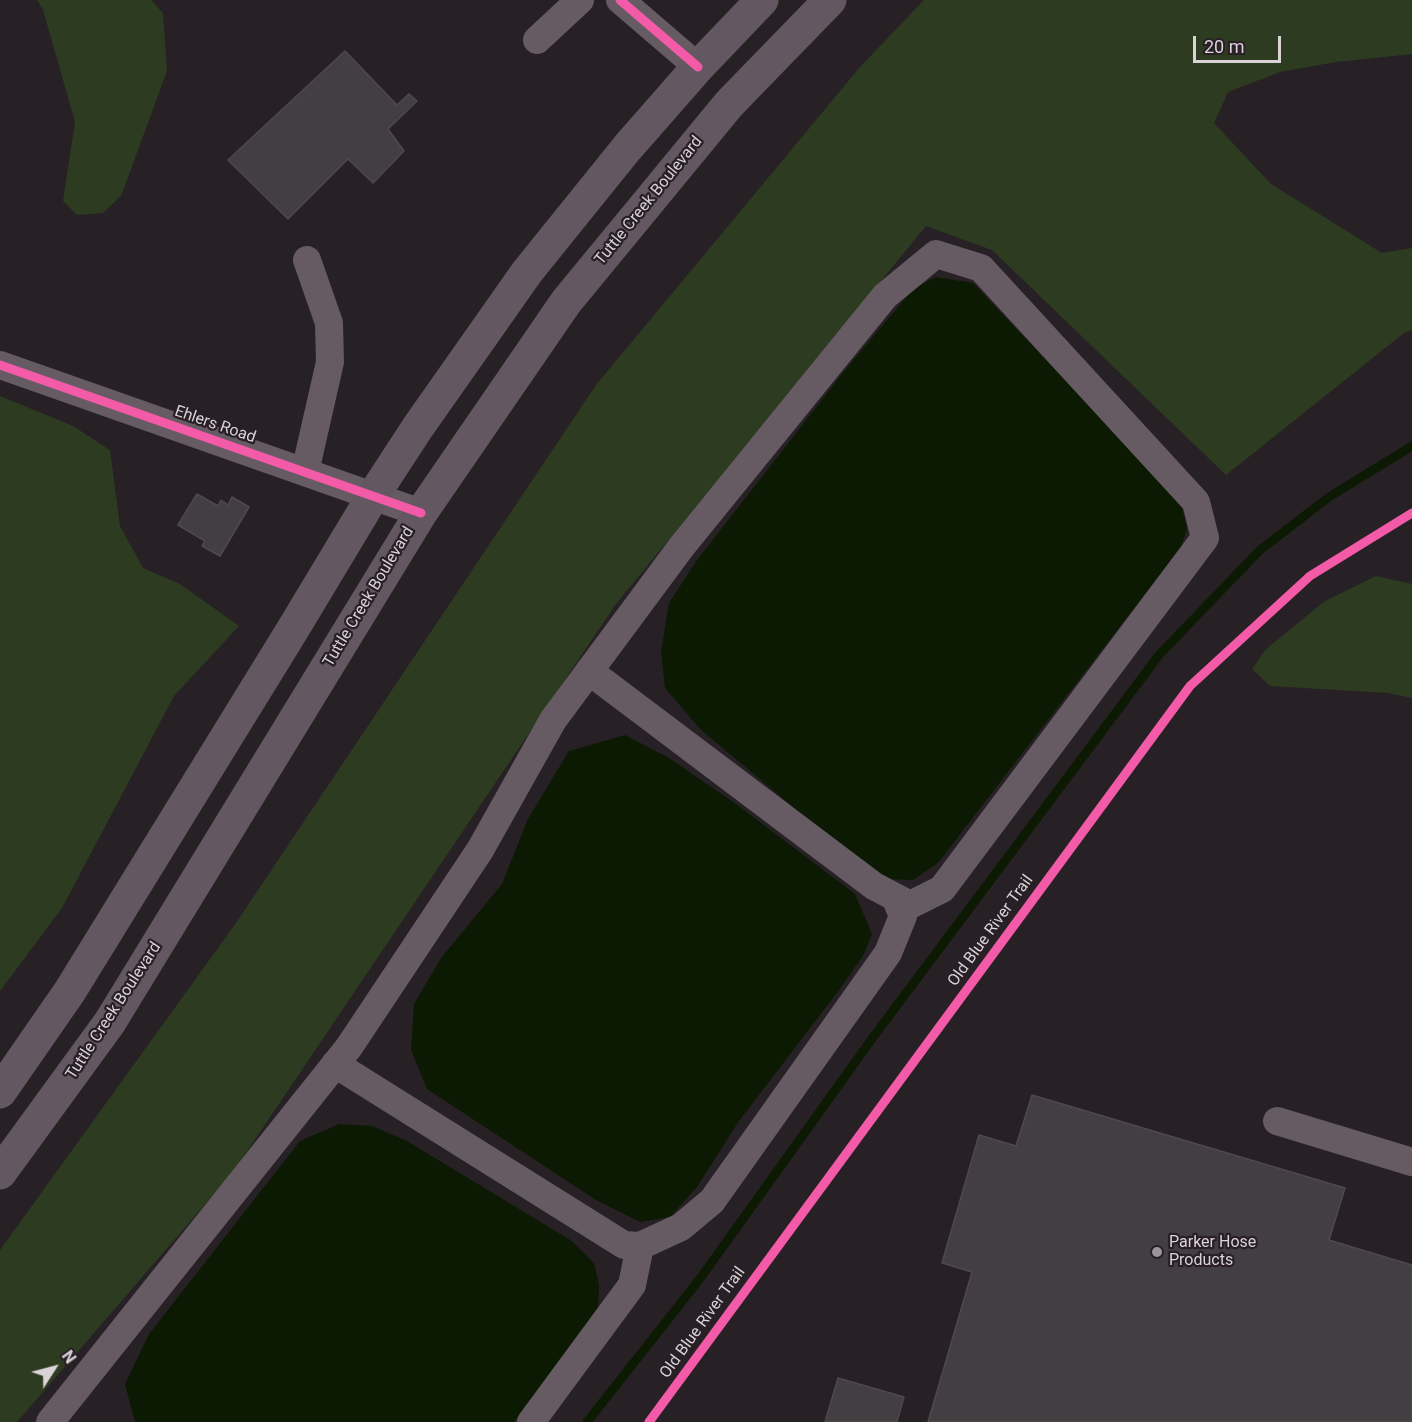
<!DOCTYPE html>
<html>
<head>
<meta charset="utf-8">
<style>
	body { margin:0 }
	#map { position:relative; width:1412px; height:1422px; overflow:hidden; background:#272125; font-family:Roboto,sans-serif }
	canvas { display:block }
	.north { position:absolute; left:24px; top:1338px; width:60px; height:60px; -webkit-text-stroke:4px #291f26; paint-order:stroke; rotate:54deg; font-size:16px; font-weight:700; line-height:24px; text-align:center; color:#d9d2d7 }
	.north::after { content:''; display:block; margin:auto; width:21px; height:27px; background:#d9d2d7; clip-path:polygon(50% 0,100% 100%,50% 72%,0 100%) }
	.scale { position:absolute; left:1193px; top:36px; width:88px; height:27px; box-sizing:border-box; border:3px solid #d9d2d7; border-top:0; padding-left:8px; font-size:18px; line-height:21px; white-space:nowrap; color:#d9d2d7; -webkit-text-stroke:4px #291f26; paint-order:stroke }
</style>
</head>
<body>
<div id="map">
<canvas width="1412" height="1422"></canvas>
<div class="north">N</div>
<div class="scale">20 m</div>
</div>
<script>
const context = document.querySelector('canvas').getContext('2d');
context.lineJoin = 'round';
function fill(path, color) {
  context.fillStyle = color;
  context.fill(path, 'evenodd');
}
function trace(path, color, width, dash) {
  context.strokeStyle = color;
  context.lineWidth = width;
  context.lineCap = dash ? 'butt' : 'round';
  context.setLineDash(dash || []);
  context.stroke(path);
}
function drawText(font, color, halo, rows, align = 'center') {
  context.font = font + ' Roboto,sans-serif';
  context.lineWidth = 4.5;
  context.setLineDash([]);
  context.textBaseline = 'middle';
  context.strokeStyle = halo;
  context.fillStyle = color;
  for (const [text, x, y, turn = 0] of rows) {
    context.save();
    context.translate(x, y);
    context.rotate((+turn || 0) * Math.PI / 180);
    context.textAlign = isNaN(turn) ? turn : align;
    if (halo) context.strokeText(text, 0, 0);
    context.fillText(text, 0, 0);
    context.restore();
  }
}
const green = new Path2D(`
	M37,0h114l12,13 4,58 -46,125 -18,17 -26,2 -14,-14 12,-79 -32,-112z
	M924,0h488v54l-76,8 -56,10 -52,20 -14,31 57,61 111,69 30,-5v82l-8,3 -178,142 -234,-225 -66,-24 -310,378 -383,568 -216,250h-17v-172l236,-327 360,-538 264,-318z
	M0,396l73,30 37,24 10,76 23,42 37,16 59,42 -65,70 -112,212 -62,83z
	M1376,576l36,8v114l-24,-5 -118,-7 -18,-17 14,-20 59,-48z`);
const water = new Path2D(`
	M936,277l37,6 208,220 6,26 -6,18 -243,316 -25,17 -27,-1 -26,-16 -160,-134 -35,-41 -4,-36 8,-49 28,-43 149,-191 67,-80z
	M625,735l44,23 67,46 119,90 17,40 -8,20 -24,35 -101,132 -42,66 -27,30 -30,5 -44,-22 -169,-111 -16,-39 3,-46 27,-46 61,-74 26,-65 41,-68z
	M339,1124l33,2 35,15 165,100 22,22 5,22 -1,27 -84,110h-379l-10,-38 24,-50 151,-193z`);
const stream = new Path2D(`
	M587,1422l112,-142 175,-244 285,-381 101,-105 69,-53 83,-51`);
const building = new Path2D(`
	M345,51l52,54 12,-11 8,7 -29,28 16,22 -31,32 -25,-24 -60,60 -60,-59z
	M197,494l21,12 3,-6 7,5 4,-8 17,10 -29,49 -18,-10 3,-5 -27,-16z
	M1032,1095l313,93 -16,52 83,25v157h-484l44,-150 -30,-9 37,-128 37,11z
	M838,1378l66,19 -7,25h-72z`);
const minor = new Path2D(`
	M620,0l78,67
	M537,40l43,-40
	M0,365l421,148
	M305,472l25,-110 -1,-39 -22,-63
	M335,1064l289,181 16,1 41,-19 31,-26 176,-248 15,-37 -8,-19
	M1277,1121l135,41
	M50,1422l299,-375 131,-197 73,-130 129,-174 203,-250 51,-42 45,14 215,234 9,36 -263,351 -32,16 -36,-19 -285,-215
	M531,1422l101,-137 8,-39`);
const highway = new Path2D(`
	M0,1092l70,-101 223,-362 80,-133 45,-69 109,-155 100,-124 71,-81 64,-67
	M0,1173l110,-151 311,-509 145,-211 163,-198 101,-104`);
const cycleway = new Path2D(`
	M620,0l78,67
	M0,365l421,148
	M649,1422l541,-736 120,-110 102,-63`);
const markers = [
	[1157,1252,6,"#9b9499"]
];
const streetNames = [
	["Tuttle Creek Boulevard",649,201,-51],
	["Ehlers Road",215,425,19],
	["Tuttle Creek Boulevard",369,597,-59],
	["Old Blue River Trail",991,931,-54],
	["Tuttle Creek Boulevard",114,1011,-57],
	["Old Blue River Trail",703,1323,-54]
];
const poiNames = [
	["Parker Hose",1169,1243],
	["Products",1169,1261]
];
fill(green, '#2d3b21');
fill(water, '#0c1a03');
trace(stream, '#0c1a03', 9);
fill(building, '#433e42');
trace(building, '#4f494d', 1.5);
trace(minor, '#665b63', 28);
trace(highway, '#635861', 33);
trace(cycleway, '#f35aa7', 9);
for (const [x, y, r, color] of markers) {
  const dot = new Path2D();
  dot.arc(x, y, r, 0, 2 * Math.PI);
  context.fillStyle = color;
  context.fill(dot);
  trace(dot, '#291f26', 2);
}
drawText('16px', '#d9d2d7', '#291f26', streetNames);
drawText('16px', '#d9d2d7', '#291f26', poiNames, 'left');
</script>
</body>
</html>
